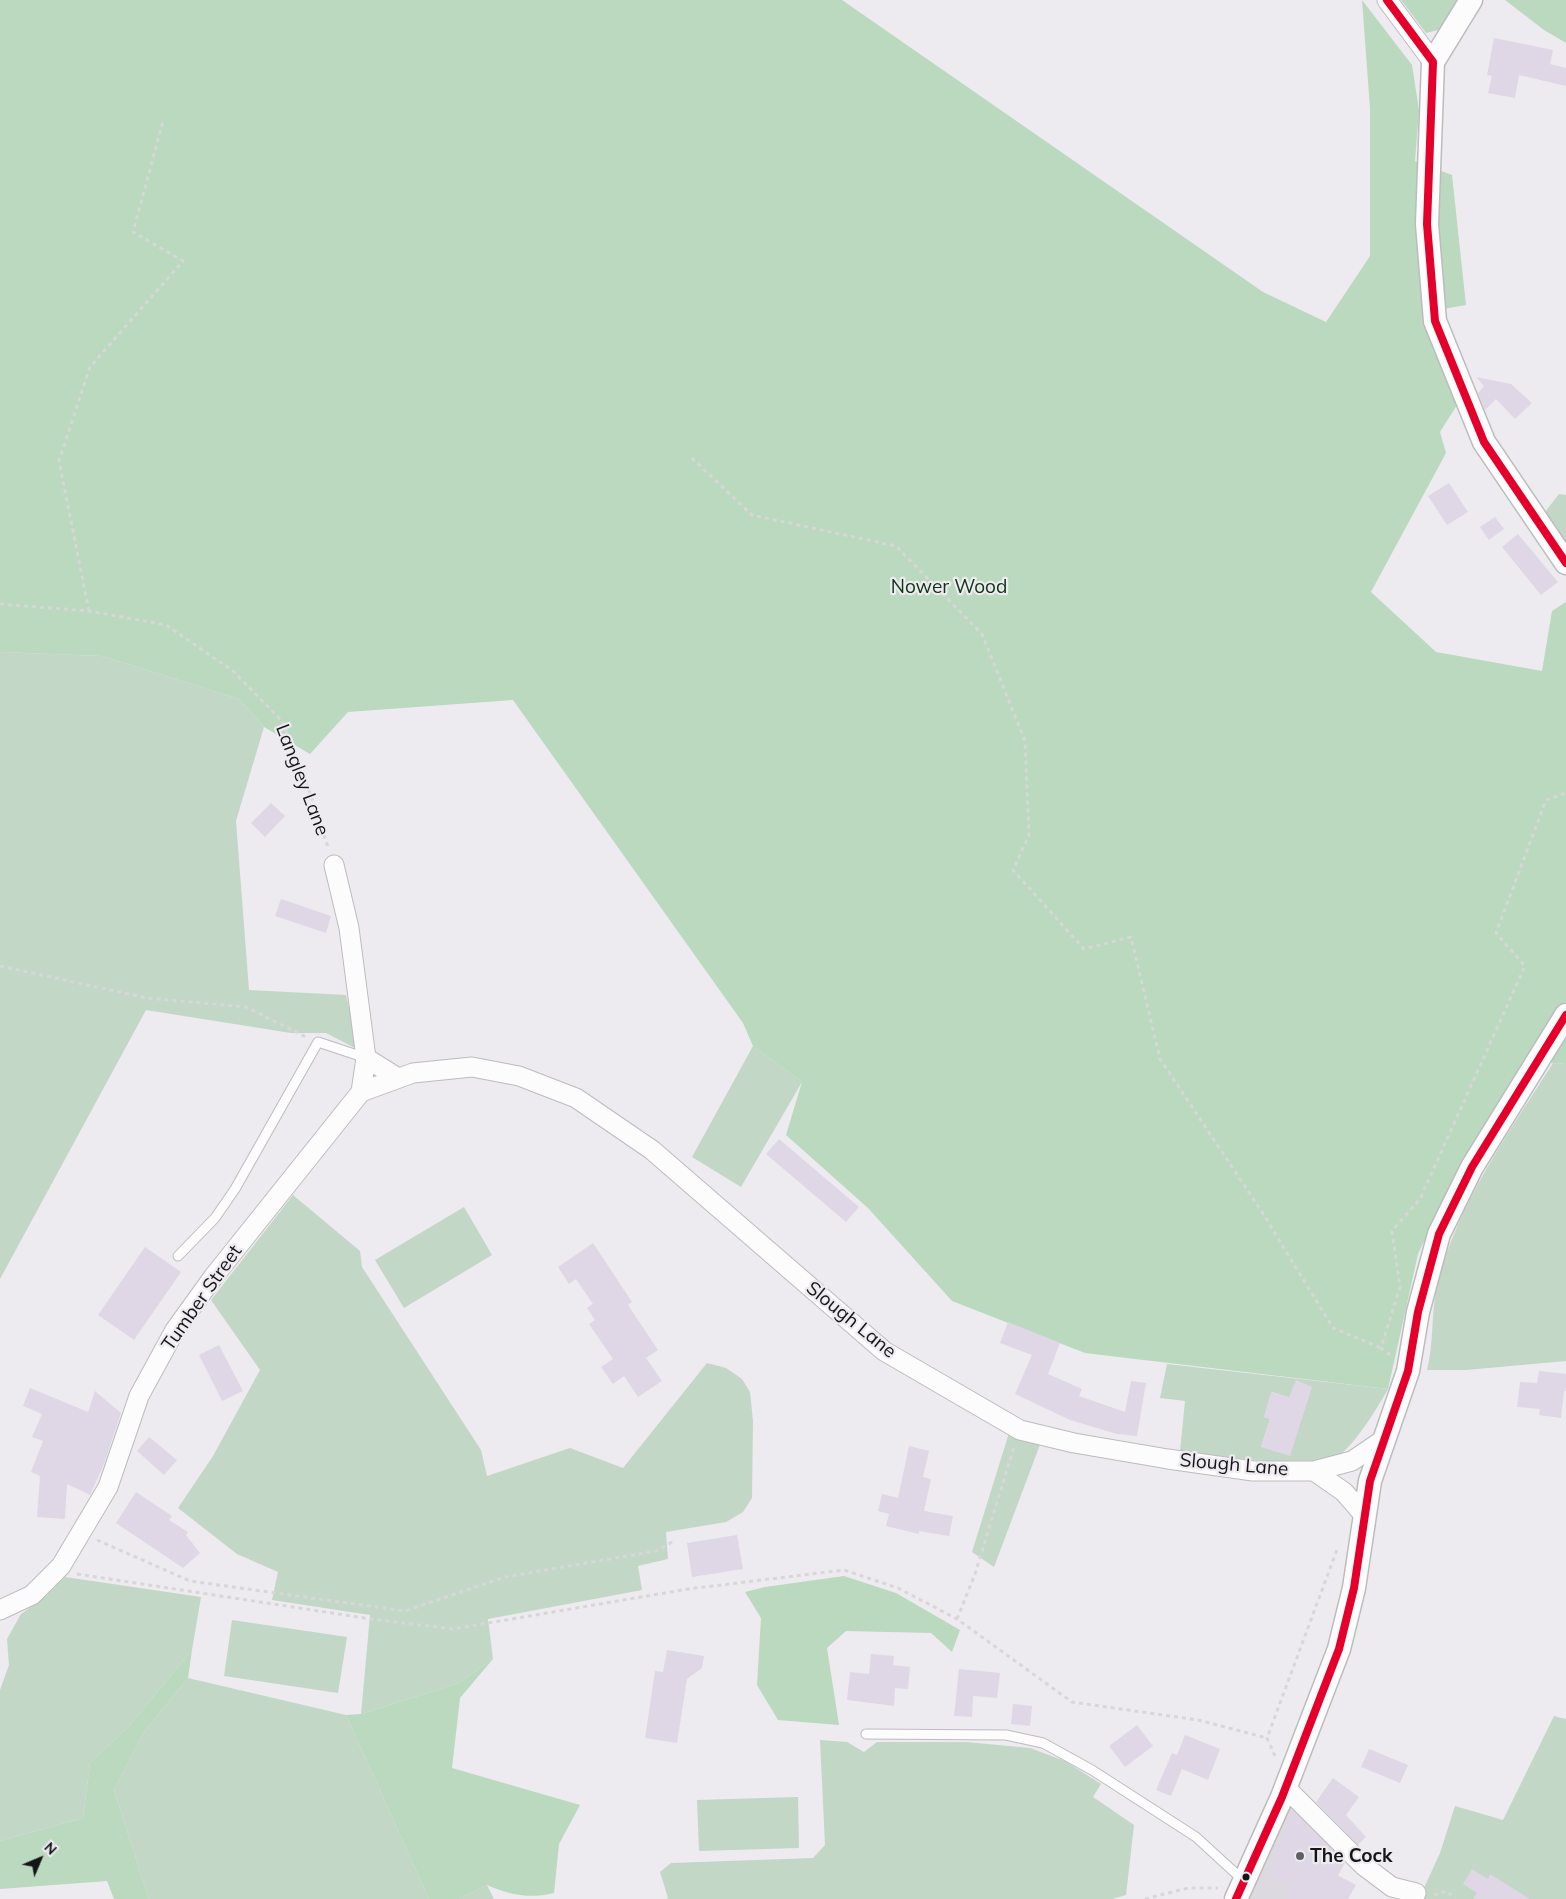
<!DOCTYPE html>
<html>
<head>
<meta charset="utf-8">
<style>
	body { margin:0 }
	#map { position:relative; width:1566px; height:1899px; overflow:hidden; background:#edebef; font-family:Mulish,sans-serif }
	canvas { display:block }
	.north { position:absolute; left:15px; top:1834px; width:50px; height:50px; -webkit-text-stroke:4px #edeaf0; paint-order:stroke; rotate:45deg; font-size:14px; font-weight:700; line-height:20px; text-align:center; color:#151416 }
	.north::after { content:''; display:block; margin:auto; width:18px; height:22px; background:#151416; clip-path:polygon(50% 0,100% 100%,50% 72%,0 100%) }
</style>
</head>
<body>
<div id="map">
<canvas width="1566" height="1899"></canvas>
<div class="north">N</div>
</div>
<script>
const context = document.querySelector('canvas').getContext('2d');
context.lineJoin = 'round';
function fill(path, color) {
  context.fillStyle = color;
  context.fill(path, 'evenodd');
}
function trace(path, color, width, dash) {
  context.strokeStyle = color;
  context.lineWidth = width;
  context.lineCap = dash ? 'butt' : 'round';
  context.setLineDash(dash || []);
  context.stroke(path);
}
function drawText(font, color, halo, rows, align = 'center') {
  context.font = font + ' Mulish,sans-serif';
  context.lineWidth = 4.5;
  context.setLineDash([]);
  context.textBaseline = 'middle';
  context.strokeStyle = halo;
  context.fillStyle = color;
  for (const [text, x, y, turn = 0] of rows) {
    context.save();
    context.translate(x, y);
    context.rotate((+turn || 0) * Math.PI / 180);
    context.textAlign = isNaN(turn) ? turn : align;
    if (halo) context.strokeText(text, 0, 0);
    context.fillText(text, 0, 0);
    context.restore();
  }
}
const built = new Path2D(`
	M1288,1798l60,59 -23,42h-81z`);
const green = new Path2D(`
	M1559,494l7,1v48l-21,-31z
	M0,652l102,4 137,43 25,28 -28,94 13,169 97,5 13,55 -33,-17h-35l-145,-23 -146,269z
	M753,1046l49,36 -61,105 -49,-30z
	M1553,1063l13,1v297l-100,9h-39c7,-28 4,-57 10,-84 20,-82 71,-152 116,-223z
	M293,1195l67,56 2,16 119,183 6,26 83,-28 53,20 84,-105 19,5 16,11 8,13 3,29 -1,77 -9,14 -17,10 -60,10 2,27 -30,7 4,24 -154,29 5,40 -34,24 -98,31 9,-99 -98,-15 6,-28 -41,-18 -59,-46 35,-52 47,-86 -49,-70z
	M464,1207l28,48 -88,53 -29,-48z
	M1167,1364l221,25c-10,18 -37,63 -56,71 -23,10 -123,-6 -152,-9l5,-50 -25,-3zM1272,1392l34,11 -45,44 9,-28 -6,-2z
	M1009,1433l12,8 20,1 -47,125 -22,-15z
	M65,1577l136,20 -9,53 -62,75 -40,38 -7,55 -83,23v-151l9,-25 -2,-26 14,-25 25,-18z
	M232,1620l115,17 -9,56 -114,-17z
	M188,1678l158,37 83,184h-280l-35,-109 30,-58z
	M1554,1716l12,3v180h-147l21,-46 15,-47 48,14z
	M820,1740l27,2 17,10 13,-10h89l64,6 35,13 36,23 -8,13 41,28 -8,70 -14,4h-446l2,-1 -8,-26 11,-9 142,-5 12,-13z
	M798,1797l1,51 -100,3 -2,-51z
	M487,1885l7,14h-35z`);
const forest = new Path2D(`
	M0,0h842l421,292 63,30 44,-66v-148l-8,-108 50,65 7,45 -4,51 37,14 14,130 -40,7 31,93 -17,27 6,21 -75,139 65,60 106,19 10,-60 14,-9v462l-13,-1 -20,-10 -79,125 -36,76 -30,135 -303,-36 -133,-52 -84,-93 -82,-73 16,-53 -49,-36 -10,-23 -230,-323 -165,12 -38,42 -46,-27 -25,-28 -137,-43 -102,-4z
	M1401,0h57l-16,29 -16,4z
	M1505,0h61v43l-22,-13z
	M844,1576l52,17 64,37 -8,22 -21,-19 -85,-2 -19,17 12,77 -61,-5 -21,-35 4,-67 -16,-26 20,-5z
	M192,1650l-4,28 -44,54 -30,58 35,109h-35l-7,-18 -107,8v-48l83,-23 7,-55 40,-38z
	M493,1659l-33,39 -8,70 128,37 -21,39 -5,49c-25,6 -44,2 -67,-8l-28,14h-30l-83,-184 15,-1 98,-31z`);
const building = new Path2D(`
	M1494,38l59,12 -3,14 16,4v18l-47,-11 -4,23 -27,-5 4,-17 -5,-1z
	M1476,377l35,7 21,19 -17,16 -19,-20 -11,11 -7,-17 6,-7z
	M1449,483l19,29 -21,13 -19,-29z
	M1495,517l9,12 -15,11 -9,-13z
	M1518,534l40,48 -17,13 -39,-48z
	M271,803l14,13 -20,21 -14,-14z
	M281,899l50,17 -5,17 -51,-17z
	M779,1139l80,68 -13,15 -80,-68z
	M593,1243l39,59 -4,3 30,45 -12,8 16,23 -24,16 -14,-21 -11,8 -12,-17 12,-8 -24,-35 6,-4 -8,-12 6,-4 -17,-25 -7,5 -11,-17z
	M145,1247l36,25 -47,68 -36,-25z
	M1008,1322l52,21 -12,31 34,15 -3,7 46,16 6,-31 15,2 -9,53 -20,-2 -47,-14 -55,-26 17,-39 -32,-12z
	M219,1345l24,46 -21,10 -23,-46z
	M1539,1371l27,3v17h-2l-3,27 -22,-3 1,-6 -23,-2 3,-25 17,1z
	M1296,1380l16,7 -22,69 -29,-9 9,-28 -6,-2 7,-25 18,5z
	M30,1388l58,24 7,-21 26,22 -17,51 -14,31 -23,-11 -2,35 -28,-2 3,-41 -9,-4 12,-31 -11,-4 10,-23 -19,-8z
	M149,1437l28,23 -13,15 -27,-24z
	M909,1446l20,5 -6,26 8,2 -7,32 29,5 -4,20 -30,-5v3l-33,-8 3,-12 -11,-3 4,-17 16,4z
	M136,1492l36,24 -3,4 19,12 -2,3 14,18 -17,15 -67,-45z
	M737,1535l6,34 -51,8 -5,-34z
	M667,1650l37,6 -2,12 -15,11 -10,64 -32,-5 10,-67 8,1z
	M871,1654l23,2 -1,9 17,2 -2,22 -13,-1 -1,18 -47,-6 3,-28 19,2z
	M959,1669l41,4 -3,25 -24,-2 -1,21 -18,-1z
	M1013,1704l19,2 -2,20 -19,-2z
	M1137,1725l16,21 -28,21 -16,-21z
	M1185,1735l35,14 -12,31 -26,-11 -11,27 -15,-6 16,-37 5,2z
	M1369,1749l39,16 -8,18 -39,-16z
	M1333,1778l26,19 -13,18 20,22 -8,8 -42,-43z
	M1294,1813l50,49 -7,13 19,10 -8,14h-63l6,-12 -13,-6 -5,-11 6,-13 -5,-3z
	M1472,1869l16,10 2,-5 40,25h-57l4,-6 -14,-9z`);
const path = new Path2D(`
	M692,458l60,57 144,31 86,88 43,107 4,94 -16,35 71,79 47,-12 29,122 102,153 71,116 48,20
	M0,604l89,7 77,14 67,46 49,50 28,72 18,54
	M89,611l-30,-150 31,-94 93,-106 -50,-29 30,-111
	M0,966l147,32 99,9 60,30
	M1390,1355l-9,-7 19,-61 -8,-56 28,-32 105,-233 -29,-33 50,-133 20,-7
	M97,1540l93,41 215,30 100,-34 151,-26 16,-9
	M77,1574l294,45 82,10 235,-40 156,-19 54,18 59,31 115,83 126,18 69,18
	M957,1619l18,-45 39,-127
	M1275,1756l-8,-18 71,-191
	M1434,1895l13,-4 8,8
	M1145,1899l43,-11h30`);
const service = new Path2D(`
	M178,1256l37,-38 20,-29 83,-147 48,16
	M866,1734l140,1 37,8 49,27 104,67 48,44`);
const minor = new Path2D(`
	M1387,0l46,62
	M334,865l15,63 17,130 -5,34
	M366,1058l32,20
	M361,1092l52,-19 59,-6 47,9 57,22 76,52 232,201 136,79 54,13 94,16 85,12h61l38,-10 31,-21
	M1314,1471l30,21 20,23
	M0,1610l32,-15 29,-29 47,-79 31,-91 36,-66 39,-54 147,-184
	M1286,1788l78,78 28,21 24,6`);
const tertiary = new Path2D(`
	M1471,0l-38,62 -6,162 8,97 49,121 82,121
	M1236,1899l46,-102 57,-148 15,-61 16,-107 38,-110 10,-59 21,-78 33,-67 94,-152`);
const bus1 = new Path2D(`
	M1387,0l46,62 -6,162 8,97 49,121 82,121
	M1236,1899l46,-102 57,-148 15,-61 16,-107 38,-110 10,-59 21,-78 33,-67 94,-152`);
const markers = [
	[1300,1856,5,"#615f62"],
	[1246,1877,4.5,"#151416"]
];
const parkNames = [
	["Nower Wood",949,587]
];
const streetNames = [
	["Langley Lane",302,780,69],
	["Tumber Street",202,1298,-55],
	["Slough Lane",851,1320,39],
	["Slough Lane",1234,1465,5]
];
const poiNames = [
	["The Cock",1310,1856]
];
fill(built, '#ddd9e1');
fill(green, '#c2d7c5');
fill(forest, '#bad9bf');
fill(building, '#dfd7e5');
trace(service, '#bdbbbe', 11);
trace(minor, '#bdbbbe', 21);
trace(tertiary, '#bdbbbe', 25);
trace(path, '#d7d7d8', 3, [4, 4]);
trace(service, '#fcfcfd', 9);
trace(minor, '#fcfcfd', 19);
trace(tertiary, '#fcfcfd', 22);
trace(bus1, '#e4002b', 8);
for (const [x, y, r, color] of markers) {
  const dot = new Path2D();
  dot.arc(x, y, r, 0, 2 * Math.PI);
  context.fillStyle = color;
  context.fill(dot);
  trace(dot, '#edeaf0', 2);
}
drawText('19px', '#0b3715', '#edeaf0', parkNames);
drawText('19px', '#151416', '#edeaf0', streetNames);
drawText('bold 19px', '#151416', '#edeaf0', poiNames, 'left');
</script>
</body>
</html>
